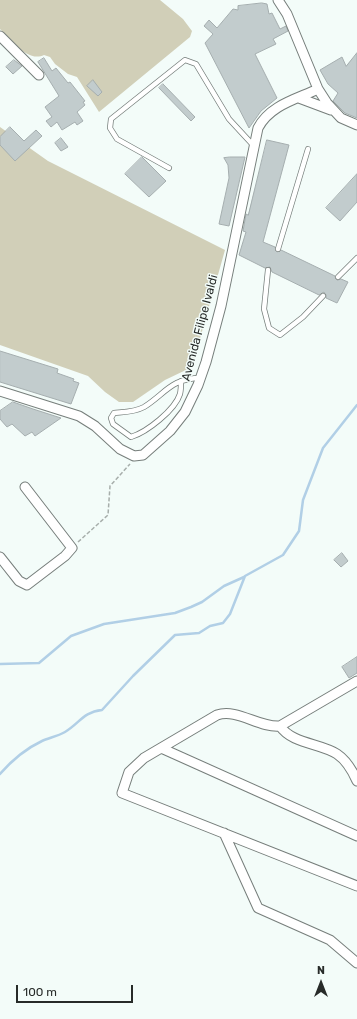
<!DOCTYPE html>
<html>
<head>
<meta charset="utf-8">
<style>
	body { margin:0 }
	#map { position:relative; width:357px; height:1019px; overflow:hidden; background:#f3fcf9; font-family:Rubik,sans-serif }
	canvas { display:block }
	.north { position:absolute; left:301px; top:963px; width:40px; height:40px; -webkit-text-stroke:3px #f3fcf9; paint-order:stroke; rotate:0deg; font-size:11px; font-weight:700; line-height:16px; text-align:center; color:#272b29 }
	.north::after { content:''; display:block; margin:auto; width:14px; height:18px; background:#272b29; clip-path:polygon(50% 0,100% 100%,50% 72%,0 100%) }
	.scale { position:absolute; left:16px; top:985px; width:117px; height:18px; box-sizing:border-box; border:2px solid #272b29; border-top:0; padding-left:5px; font-size:12px; line-height:14px; white-space:nowrap; color:#272b29; -webkit-text-stroke:3px #f3fcf9; paint-order:stroke }
</style>
</head>
<body>
<div id="map">
<canvas width="357" height="1019"></canvas>
<div class="north">N</div>
<div class="scale">100 m</div>
</div>
<script>
const context = document.querySelector('canvas').getContext('2d');
context.lineJoin = 'round';
function fill(path, color) {
  context.fillStyle = color;
  context.fill(path, 'evenodd');
}
function trace(path, color, width, dash) {
  context.strokeStyle = color;
  context.lineWidth = width;
  context.lineCap = dash ? 'butt' : 'round';
  context.setLineDash(dash || []);
  context.stroke(path);
}
function drawText(font, color, halo, rows, align = 'center') {
  context.font = font + ' Rubik,sans-serif';
  context.lineWidth = 3;
  context.setLineDash([]);
  context.textBaseline = 'middle';
  context.strokeStyle = halo;
  context.fillStyle = color;
  for (const [text, x, y, turn = 0] of rows) {
    context.save();
    context.translate(x, y);
    context.rotate((+turn || 0) * Math.PI / 180);
    context.textAlign = isNaN(turn) ? turn : align;
    if (halo) context.strokeText(text, 0, 0);
    context.fillText(text, 0, 0);
    context.restore();
  }
}
const green = new Path2D(`
	M0,0h160l23,19 9,12 -2,6 -91,75 -22,-35 -9,-3 -13,-10 -5,-7 -6,-2c-16,8 -34,-16 -44,-26z
	M0,127l48,34 177,89 -31,110 -6,9 -23,11 -32,22h-14l-14,-10 -17,-16 -88,-31z`);
const stream = new Path2D(`
	M0,664l39,-1 32,-27 33,-12 71,-11 16,-6 11,-5 22,-16 20,-9
	M0,774c13,-15 25,-25 42,-33 7,-3 16,-5 23,-9 15,-9 18,-20 37,-22l31,-34 42,-41 24,-2 11,-7 13,-3 7,-9 15,-38 38,-21 16,-24 4,-31 20,-52 34,-43`);
const building = new Path2D(`
	M262,3l5,1 2,10 3,-1 8,16 6,-3 2,5 -15,8 3,5 -21,10 22,44 -16,13 -12,17 -44,-85 8,-9 -9,-8 5,-6 8,8 16,-19 5,1v-4z
	M357,53v65l-12,-5 -12,-12 5,-8 -10,-9 -8,-14 22,-13 4,9z
	M44,58l8,13 4,-3 12,15 2,-1 15,19 -2,1 2,3 -8,7 6,9 -6,4 -2,-3 -13,8 -5,-8 -6,5 -5,-6 6,-4 -7,-10 14,-11 -21,-34z
	M14,60l8,6 -9,8 -7,-7z
	M93,80l9,12 -4,4 -11,-10z
	M163,84l32,33 -4,4 -32,-33z
	M10,127l14,14 12,-11 6,6 -27,25 -15,-16v-8z
	M61,138l7,9 -7,4 -6,-8z
	M267,140l22,5 -26,97 12,5 2,5 4,-2 54,26 2,4 4,-1 7,3 -11,21 -11,-5v-3l-2,-3 -5,3 -47,-23 -2,-5 -5,1 -26,-13 7,-23 -3,-1 3,-17 2,1z
	M142,157l24,24 -17,16 -24,-23z
	M230,157h15l-16,69 -10,-2 10,-46 -1,-13 -4,-7z
	M357,174v28l-17,19 -14,-13z
	M0,351l58,18 -1,4 17,6 -1,2 6,2 -8,21 -71,-22z
	M13,402l20,7 28,9 -26,18 -3,-4 -7,4 -13,-12 -5,3 -7,-8v-8z
	M342,553l6,8 -7,6 -7,-7z
	M357,657v16l-8,5 -7,-11z`);
const path = new Path2D(`
	M78,542l30,-27 2,-29 20,-22`);
const service = new Path2D(`
	M169,168l-52,-29 -7,-11 1,-9 74,-59 11,4 33,55 24,26
	M278,249l30,-100
	M268,270l-4,39 5,19 11,7 23,-18 20,-21
	M338,277l19,-19
	M181,381c0,4 0,9 -1,13 -5,16 -33,38 -49,43l-18,-13 -2,-6 3,-5c10,-1 21,-1 30,-6 21,-13 27,-29 57,-29`);
const minor = new Path2D(`
	M278,0l9,14 31,75 9,14 14,15 16,7
	M0,36l39,39
	M299,98l32,12
	M0,391l79,25 16,10 25,23 14,7 9,-1 27,-24 15,-19 13,-27 8,-23 15,-56 37,-178c12,-23 39,-29 60,-39
	M0,557l19,24 8,4 38,-29 7,-8 -47,-61
	M357,681l-77,45c-21,2 -43,-18 -63,-11l-73,43 -15,14 -7,21 235,93
	M280,726c12,18 40,17 57,28 9,6 16,18 20,27
	M161,748l196,88
	M224,833l34,75 72,32 27,23`);
const streetNames = [
	["Avenida Filipe Ivaldi",200,328,-75]
];
fill(green, '#d1cfb8');
trace(stream, '#b1cfe6', 2.5);
fill(building, '#c2cccd');
trace(building, '#a5aeaf', 1);
trace(service, '#767e7b', 6);
trace(minor, '#767e7b', 11);
trace(path, '#a7aeab', 1.5, [4, 2]);
trace(service, '#fff', 4.5);
trace(minor, '#fff', 9);
drawText('12px', '#272b29', '#f3fcf9', streetNames);
</script>
</body>
</html>
